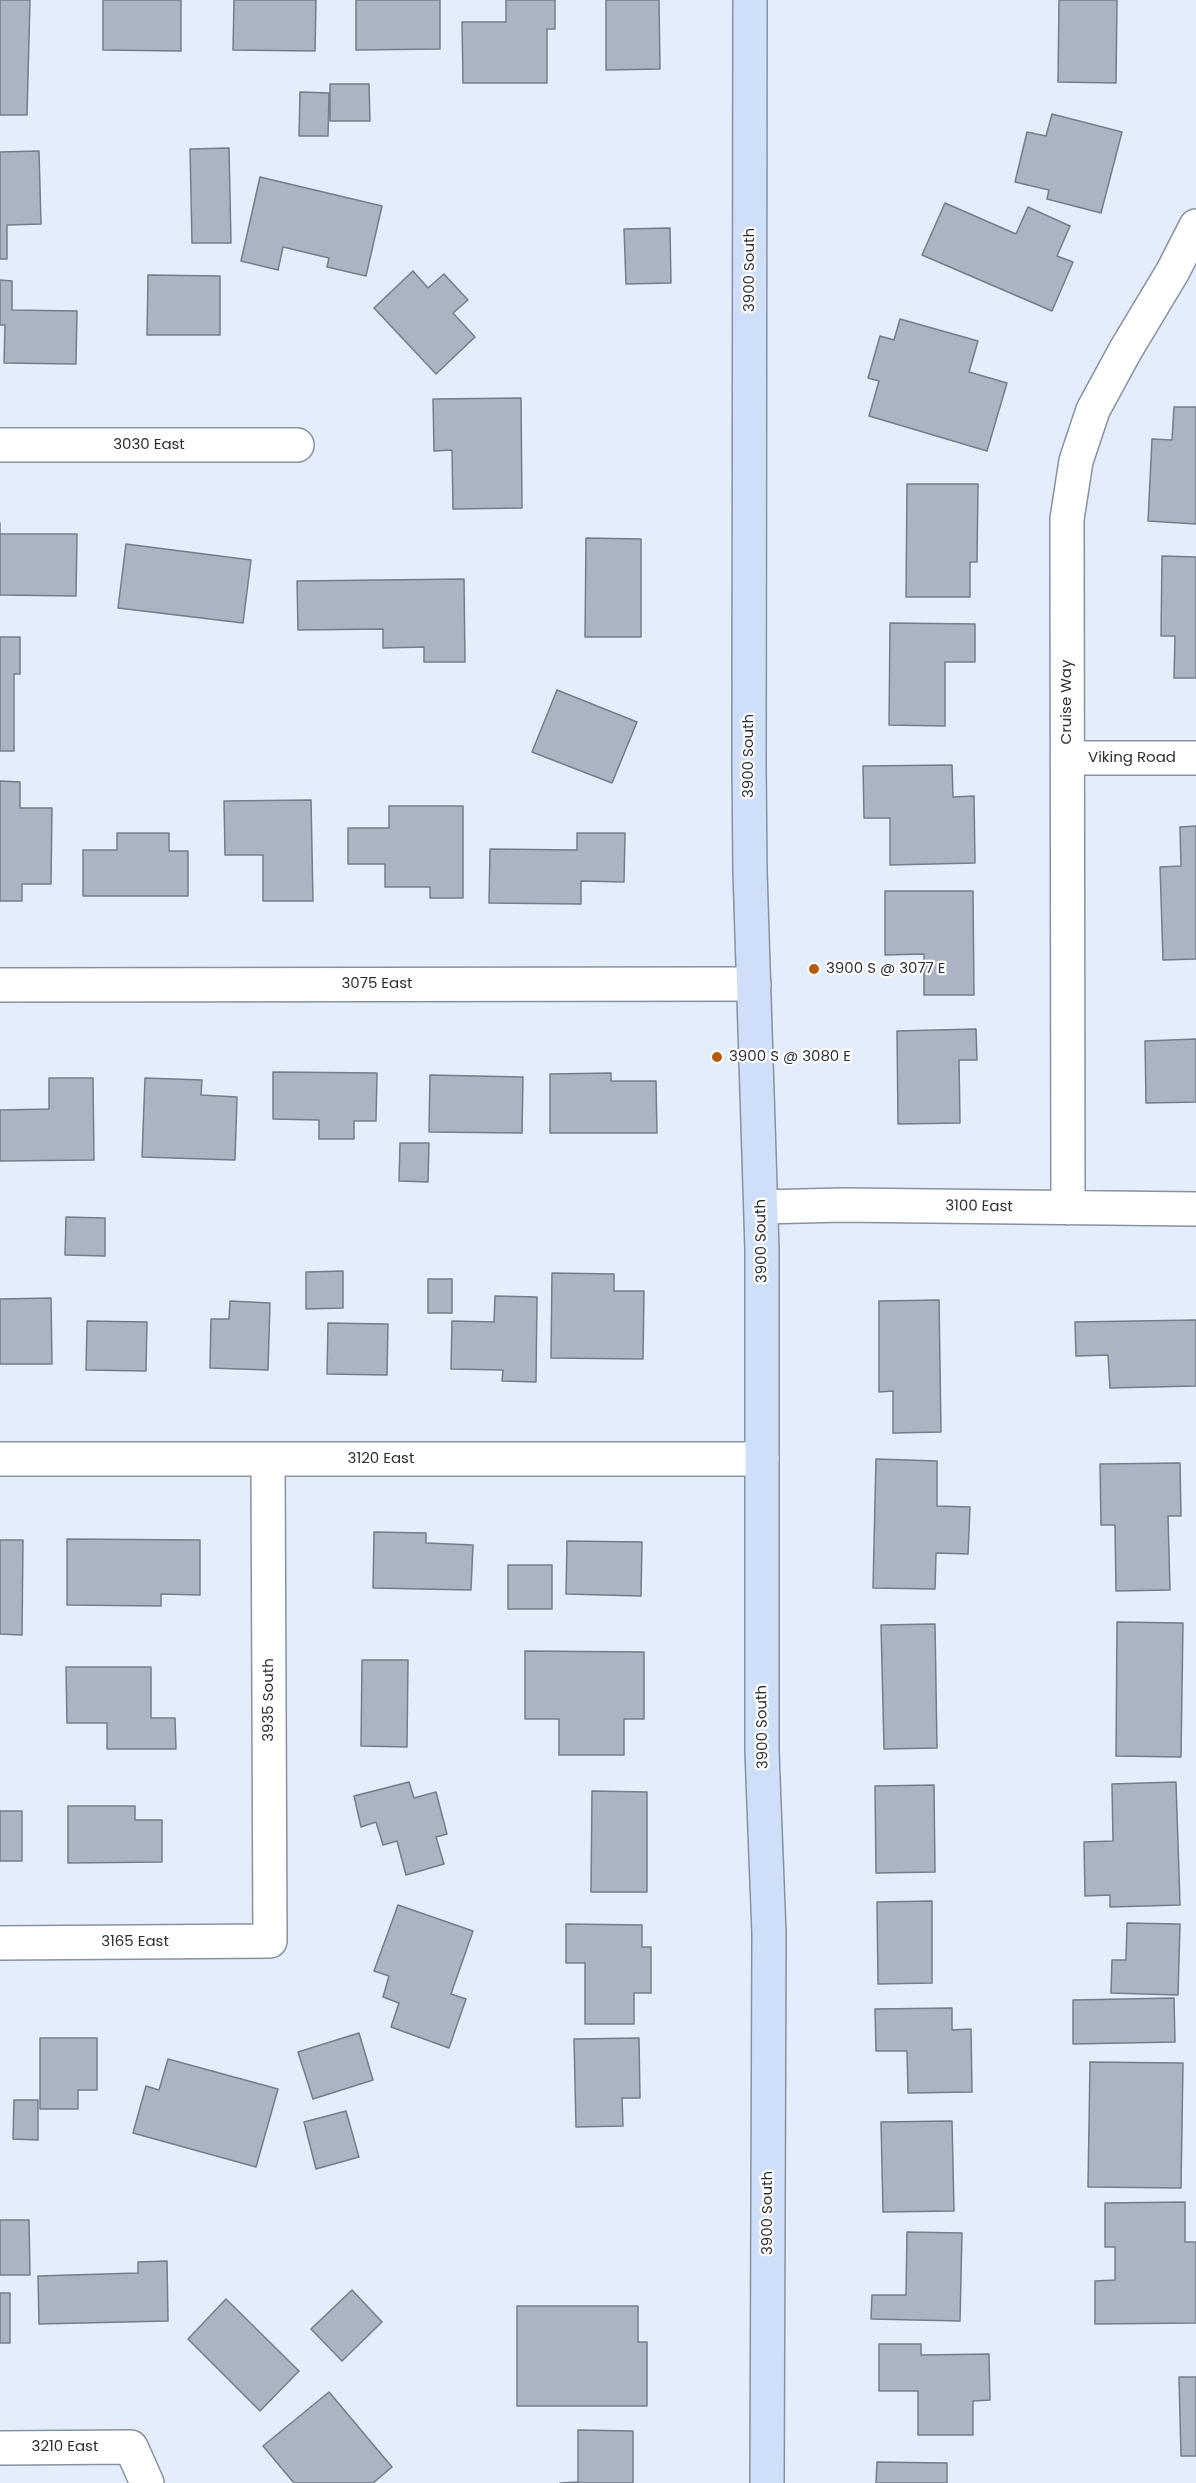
<!DOCTYPE html>
<html>
<head>
<meta charset="utf-8">
<style>
	body { margin:0 }
	canvas { display:block; background:#e3edfc }
</style>
</head>
<body>
<canvas width="1196" height="2483"></canvas>
<script>
const context = document.querySelector('canvas').getContext('2d');
context.lineJoin = 'round';
function fill(path, color) {
  context.fillStyle = color;
  context.fill(path, 'evenodd');
}
function trace(path, color, width, dash) {
  context.strokeStyle = color;
  context.lineWidth = width;
  context.lineCap = dash ? 'butt' : 'round';
  context.setLineDash(dash || []);
  context.stroke(path);
}
function drawText(font, color, halo, rows, align = 'center') {
  context.font = font + ' Poppins,sans-serif';
  context.lineWidth = 4.5;
  context.setLineDash([]);
  context.textBaseline = 'middle';
  context.strokeStyle = halo;
  context.fillStyle = color;
  for (const [text, x, y, turn = 0] of rows) {
    context.save();
    context.translate(x, y);
    context.rotate((+turn || 0) * Math.PI / 180);
    context.textAlign = isNaN(turn) ? turn : align;
    if (halo) context.strokeText(text, 0, 0);
    context.fillText(text, 0, 0);
    context.restore();
  }
}
const building = new Path2D(`
	M0,0h30l-3,115h-27z
	M103,0h78v51l-78,-1z
	M234,0h82l-1,51 -82,-1z
	M356,0h84v49l-84,1z
	M506,0h49v29h-8v54h-84l-1,-61h44z
	M606,0h53l1,69 -54,1z
	M1059,0h58l-1,83 -58,-1z
	M330,84h39l1,37h-40z
	M300,92l29,1 -1,43h-29z
	M1052,114l70,18 -21,81 -54,-14 2,-9 -34,-8 12,-50 19,4z
	M229,148l2,95h-39l-2,-94z
	M39,151l2,73 -34,1v34h-7v-107z
	M260,177l122,29 -16,70 -39,-9 2,-9 -46,-11 -5,23 -37,-9z
	M945,203l71,31 12,-27 42,19 -13,30 16,6 -21,49 -130,-56z
	M670,228l1,55 -45,1 -2,-55z
	M413,271l15,17 16,-14 24,26 -15,13 22,24 -39,37 -62,-66z
	M148,275l72,1v59h-73z
	M0,280l12,1v29l65,1 -1,53 -72,-1 1,-38h-5z
	M900,319l78,22 -9,31 38,11 -20,68 -118,-35 10,-35 -11,-3 12,-42 14,4z
	M521,398l1,110 -69,1 -1,-59 -18,1 -1,-52z
	M1174,407h22v117l-48,-3 4,-82 20,1z
	M907,484h71l-1,78h-7v35h-64z
	M0,523v11h77l-1,62 -76,-1z
	M586,538l55,1v98h-56z
	M126,544l125,16 -8,63 -125,-15z
	M1162,556l34,1v121h-22l1,-42h-14z
	M464,579l1,83h-41v-15l-41,1v-19l-85,1 -1,-49z
	M890,623l85,1v38h-30v64l-56,-1z
	M0,637h20v37h-6v77h-14z
	M557,690l80,32 -25,61 -80,-31z
	M952,765l1,32 21,-1 1,67 -85,2v-47h-26l-1,-52z
	M0,781l20,1v26h32l-1,76h-29v17h-22z
	M311,800l2,101h-50v-46h-38l-1,-54z
	M389,806h74v92h-33v-11h-45v-23h-37v-36h41z
	M1196,826v133l-33,1 -3,-93 21,-1 -1,-39z
	M117,833h52v18h19v45h-105v-46h34z
	M577,833h48l-1,49 -43,-1v23l-92,-1 1,-54 87,1z
	M885,891h88l1,104h-50v-41l-39,1z
	M976,1029l1,31h-18l1,63 -62,1 -1,-93z
	M1196,1039v63l-50,1 -1,-62z
	M273,1072l104,1 -1,48h-22v18h-35v-19l-46,-1z
	M611,1073v8h45l1,52h-107v-59z
	M430,1075l93,2 -1,56 -93,-1z
	M49,1078h44l1,82 -94,1v-51l49,-1z
	M145,1078l57,2 -1,15 36,2 -2,63 -93,-3z
	M400,1143h29l-1,39 -29,-1z
	M66,1217l39,1v38l-40,-1z
	M343,1271v37l-37,1v-37z
	M552,1273l62,1v17h30l-1,68 -92,-1z
	M428,1279h24v34h-24z
	M495,1296l42,1 -1,85 -34,-1 1,-11 -52,-1 1,-48 42,1z
	M51,1298l1,66h-52v-65z
	M939,1300l2,132 -48,1v-42l-14,1v-91z
	M230,1301l40,2 -2,67 -58,-2 1,-49h18z
	M1196,1320v66l-86,2 -2,-33 -32,1 -1,-34z
	M87,1321l60,1 -1,49 -60,-1z
	M328,1323l60,1 -1,51 -60,-1z
	M876,1459l61,2v45l33,1 -2,47 -32,-1 -1,36 -62,-1z
	M1180,1463l1,53h-13l2,74 -54,1 -1,-66h-14l-1,-61z
	M374,1532l52,1v10l47,2 -2,45 -98,-2z
	M67,1539l133,1v55l-39,-1v12l-94,-1z
	M0,1540h23l-1,95 -22,-1z
	M567,1541l75,1 -1,54 -75,-2z
	M508,1565h44v44h-44z
	M1117,1622l66,1 -2,134 -65,-1z
	M935,1624l2,124 -53,1 -3,-124z
	M525,1651l119,1v67h-20v36h-65v-36h-34z
	M362,1660h46l-1,87 -46,-1z
	M66,1667h85v51h24l1,31h-69v-26h-40z
	M409,1782l5,16 22,-6 11,42 -11,3 8,27 -38,11 -9,-34 -14,4 -7,-23 -15,5 -7,-31z
	M1176,1782l4,123 -70,2v-12l-25,1 -1,-54 29,-1 -1,-57z
	M934,1785l1,87 -59,1 -1,-87z
	M592,1791l55,1v100h-56z
	M68,1806h67v14h27v42l-94,1z
	M0,1811h22v50h-22z
	M932,1901v82l-54,1 -1,-82z
	M398,1905l75,26 -22,63 15,5 -17,49 -58,-21 8,-24 -16,-6 6,-21 -15,-5z
	M1127,1923l53,1 -2,71 -67,-2 1,-33h14z
	M566,1924l76,1v22h9v46h-17v31h-49v-61h-19z
	M1174,1998l1,44 -102,2v-44z
	M952,2008v22l19,-1 1,63 -64,1 -1,-42h-31l-1,-42z
	M359,2033l14,47 -60,19 -15,-47z
	M40,2038h57v52h-19v19h-38z
	M639,2038l1,60h-18l1,28 -47,1 -2,-88z
	M168,2059l110,30 -22,78 -123,-34 13,-47 13,4z
	M1090,2062l93,1 -2,125 -93,-1z
	M14,2100h24v40l-25,-1z
	M346,2111l13,46 -43,12 -12,-47z
	M952,2121l2,90 -71,1 -2,-90z
	M1185,2202v40h11v81l-101,1v-43l20,-1v-33h-10v-44z
	M0,2220h29l1,55h-30z
	M907,2232l55,1 -2,88 -89,-2 1,-24h34z
	M167,2261l1,60 -129,3 -1,-48 100,-3v-11z
	M352,2290l30,32 -40,39 -31,-32z
	M0,2293h10v50h-10z
	M226,2299l73,72 -39,40 -72,-72z
	M517,2306h121v36h9v64h-130z
	M879,2344h42v11l68,-1 1,46 -17,1v34h-55v-44h-39z
	M1179,2377h17v79h-15z
	M329,2392l63,75 -19,16h-79l-31,-37z
	M578,2430l55,1v52h-73l18,-1z
	M877,2462l70,1v20h-71z`);
const minor = new Path2D(`
	M0,445h297
	M1068,758h128
	M0,985l754,-1
	M762,1207l80,-2 354,4
	M1068,1208l-1,-689 9,-58 17,-51 32,-59 48,-80 23,-45
	M0,1459h762
	M0,1943l270,-2 -2,-482
	M0,2448l131,-1 16,36`);
const secondary = new Path2D(`
	M750,0l-1,763 1,108 12,379v502l7,182 -2,549`);
const markers = [
	[814,969,6,"#b8590e"],
	[717,1057,6,"#b8590e"]
];
const streetNames = [
	["3900 South",750,270,-90],
	["3030 East",149,445],
	["Cruise Way",1067,702,-90],
	["3900 South",749,756,-90],
	["Viking Road",1132,758],
	["3075 East",377,984],
	["3100 East",979,1207,1],
	["3900 South",762,1241,-91],
	["3120 East",381,1459],
	["3935 South",269,1700,-90],
	["3900 South",763,1727,-91],
	["3165 East",135,1942],
	["3900 South",768,2213,-90],
	["3210 East",65,2447]
];
const poiNames = [
	["3900 S @ 3077 E",826,969],
	["3900 S @ 3080 E",729,1057]
];
fill(building, '#abb4c2');
trace(building, '#757d8b', 1.5);
trace(minor, '#89919f', 36);
trace(secondary, '#89919f', 36);
trace(minor, '#fff', 33);
trace(secondary, '#d0dff9', 33);
for (const [x, y, r, color] of markers) {
  const dot = new Path2D();
  dot.arc(x, y, r, 0, 2 * Math.PI);
  context.fillStyle = color;
  context.fill(dot);
  trace(dot, '#fff', 2);
}
drawText('15px', '#2b2f35', '#fff', streetNames);
drawText('15px', '#2b2f35', '#fff', poiNames, 'left');
</script>
</body>
</html>
